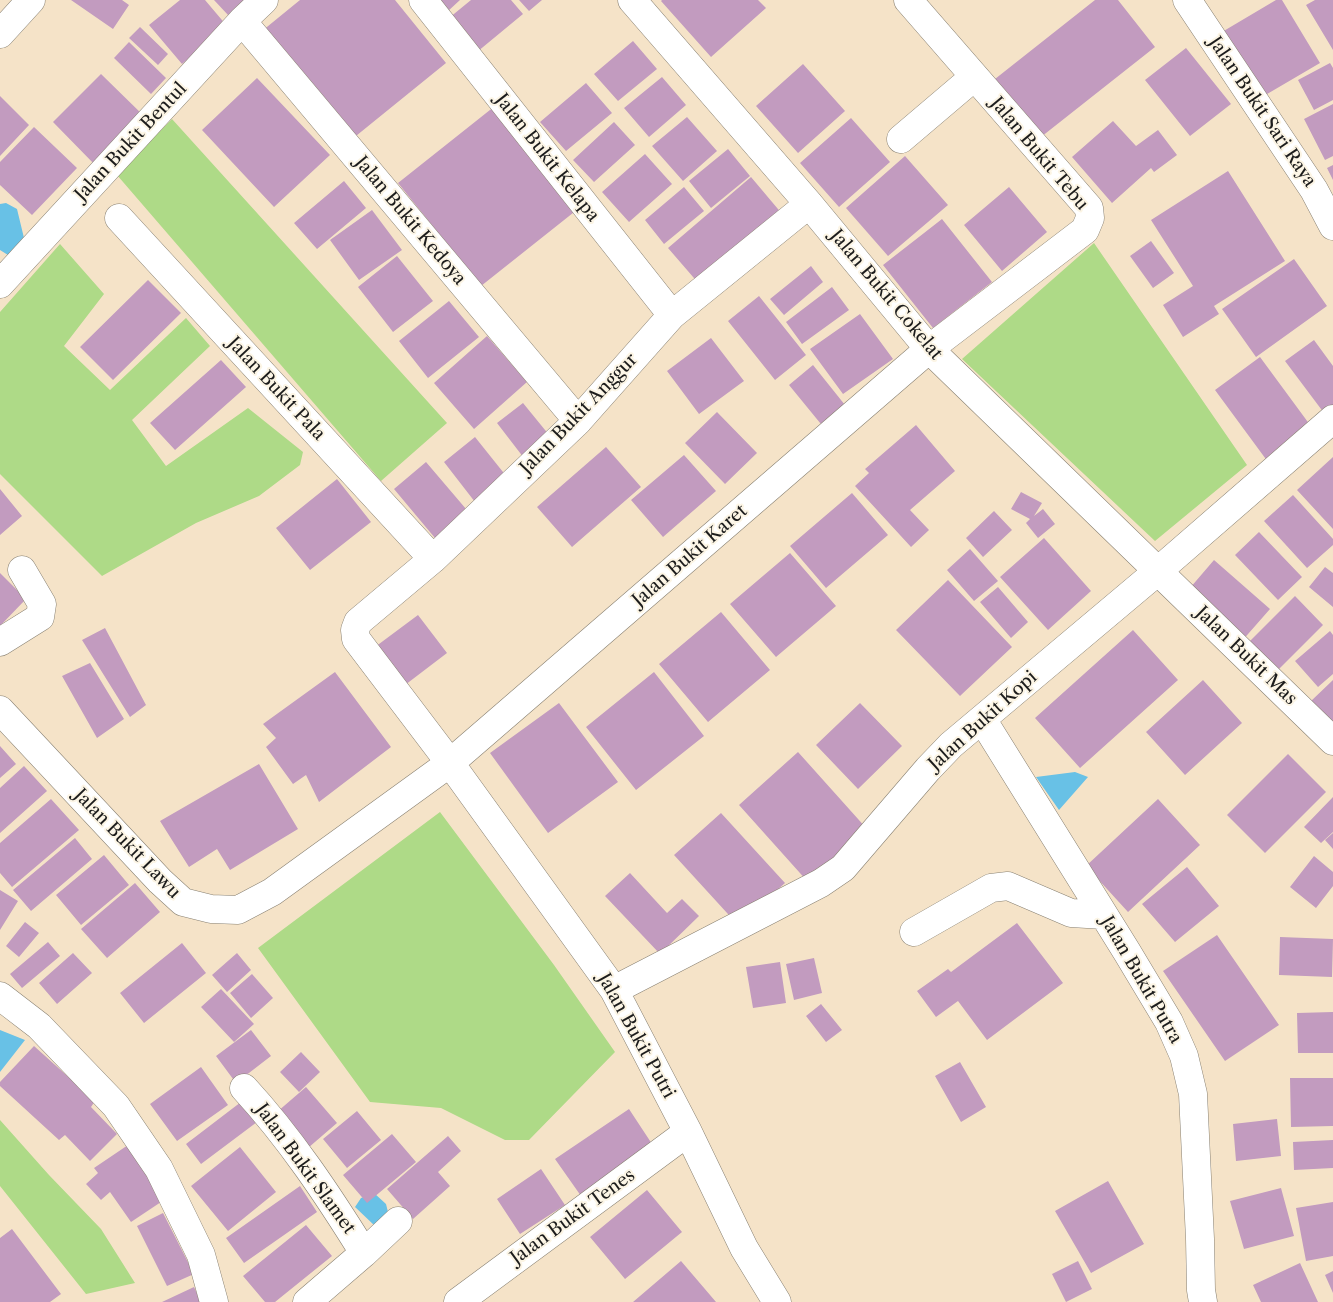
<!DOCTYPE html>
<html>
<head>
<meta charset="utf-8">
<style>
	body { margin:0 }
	canvas { display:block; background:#f5e3c8 }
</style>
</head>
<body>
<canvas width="1333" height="1302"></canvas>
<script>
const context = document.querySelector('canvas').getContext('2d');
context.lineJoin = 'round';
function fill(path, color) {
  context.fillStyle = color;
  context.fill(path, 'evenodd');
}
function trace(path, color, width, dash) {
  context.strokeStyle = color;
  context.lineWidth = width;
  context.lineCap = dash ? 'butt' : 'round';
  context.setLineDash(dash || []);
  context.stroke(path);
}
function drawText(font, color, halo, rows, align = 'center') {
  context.font = font + ' "Libre Caslon Text",serif';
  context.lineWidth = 4;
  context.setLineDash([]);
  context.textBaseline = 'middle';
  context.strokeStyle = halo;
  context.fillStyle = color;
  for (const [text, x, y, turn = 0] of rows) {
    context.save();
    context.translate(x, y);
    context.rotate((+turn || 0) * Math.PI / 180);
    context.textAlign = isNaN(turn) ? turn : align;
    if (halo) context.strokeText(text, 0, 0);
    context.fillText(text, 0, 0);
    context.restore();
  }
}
const green = new Path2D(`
	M172,119l275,304 -66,58 -264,-306z
	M1094,243l153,222 -92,76 -193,-182z
	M60,244l44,50 -40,52 46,44 76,-72 24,28 -78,74 34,46 82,-58 55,44 -3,13 -41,31 -63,27 -94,53 -102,-102v-162z
	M440,812l114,153 61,87 -86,88h-24l-64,-32 -71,-6 -112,-154z
	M0,1120l49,55 52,54 34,54 -49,11 -86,-108z`);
const water = new Path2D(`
	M6,203l11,6 7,29 -9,15 -7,2 -8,-5v-46z
	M1075,772l13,5 -29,33 -23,-33z
	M0,1030l25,10 -25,32z
	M374,1193l12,11 3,12 -14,10 -20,-19 6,-9z`);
const building = new Path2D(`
	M71,0h51l7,5 -16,24z
	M180,0h25l22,26 -45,38 -33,-39z
	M214,0h31l-17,15z
	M300,0h95l51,63 -95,77 -89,-109z
	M437,0h23l-13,12z
	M471,0h40l12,14 -46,38 -28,-34z
	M519,0h23l-13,11z
	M662,0h96l8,8 -55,49 -50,-56z
	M1095,0h23l37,47 -114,90 -46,-58z
	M1276,0h6l38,63 -58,34 -40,-65z
	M1315,0h18v50l-27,-45z
	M140,27l28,27 -10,11 -29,-27z
	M633,41l24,28 -39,32 -24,-27z
	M129,42l37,36 -15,16 -37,-36z
	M1186,48l45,56 -41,32 -45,-56z
	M1330,63l3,5v32l-19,10 -16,-30z
	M803,64l42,47 -47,42 -42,-47z
	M101,74l45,44 -49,49 -44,-45z
	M662,77l24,28 -37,32 -25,-29z
	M257,78l73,77 -56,52 -72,-77z
	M586,83l26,30 -46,38 -26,-29z
	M0,96l29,29 -29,31z
	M500,102l83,103 -102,81 -83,-103z
	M1333,104v52l-8,4 -21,-41z
	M687,117l30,34 -34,30 -31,-35z
	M851,118l39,44 -51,45 -39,-44z
	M1113,121l23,25 22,-16 19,25 -23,17 -3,-4 -39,35 -40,-46z
	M614,122l21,23 -41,37 -21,-22z
	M34,127l43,41 -45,47 -32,-30v-23z
	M728,149l22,27 -39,32 -22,-27z
	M645,154l27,30 -43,38 -27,-30z
	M905,156l43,49 -60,51 -42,-48z
	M1333,165v15l-6,-12z
	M1228,171l57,90 -71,45 5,8 -36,23 -20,-32 30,-19 -42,-66z
	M751,177l32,38 -83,70 -32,-37z
	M344,181l22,27 -49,41 -23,-26z
	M684,187l20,24 -40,33 -19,-24z
	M1009,187l38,45 -45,39 -38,-46z
	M372,210l30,40 -43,30 -29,-40z
	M942,219l50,63 -59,46 -50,-63z
	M1151,241l23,32 -21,15 -23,-32z
	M397,256l36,45 -40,31 -35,-45z
	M1294,259l33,47 -71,51 -34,-48z
	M811,266l12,16 -39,33 -14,-16z
	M148,280l33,33 -68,67 -33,-33z
	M832,287l17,23 -47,34 -16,-22z
	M759,296l47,59 -31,25 -47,-59z
	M449,301l30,36 -51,41 -29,-37z
	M860,314l33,45 -50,35 -33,-45z
	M487,336l40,46 -53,47 -40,-46z
	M711,338l33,43 -45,33 -32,-43z
	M1314,340l19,26v40l-9,7 -39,-52z
	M1260,357l53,72 -45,33 -53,-72z
	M221,360l25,27 -71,63 -25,-27z
	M813,365l36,45 -24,19 -36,-44z
	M523,403l31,38 -27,21 -30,-39z
	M717,412l40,41 -32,31 -40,-41z
	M916,425l39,46 -45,39 19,20 -18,17 -56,-61 14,-13 -4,-4z
	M475,437l32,40 -32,25 -31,-40z
	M606,447l35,40 -69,60 -35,-40z
	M684,455l32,36 -53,46 -32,-37z
	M1333,457v72l-36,-39z
	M426,462l46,54 -32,28 -46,-55z
	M337,479l34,43 -61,48 -34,-42z
	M0,489l22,27 -22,19z
	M1021,492l21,11 -8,13 9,-7 12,15 -17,14 -12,-15 4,-4 -19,-10z
	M852,493l36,42 -62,53 -36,-42z
	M1293,495l40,44v6l-26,23 -43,-47z
	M994,511l18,19 -29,27 -17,-19z
	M1259,532l43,45 -24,23 -43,-45z
	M1044,538l47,53 -43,39 -48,-53z
	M970,549l28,32 -24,20 -27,-31z
	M790,553l46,53 -60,51 -46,-53z
	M1214,560l56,49 -36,41 -56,-48z
	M1325,567l8,6v34l-24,-20z
	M0,573l26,26 -26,27z
	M948,580l64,67 -52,49 -64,-66z
	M998,587l30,35 -17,16 -31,-36z
	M1295,596l28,29 -56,56 -28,-29z
	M721,612l49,58 -62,52 -49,-58z
	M418,615l29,38 -42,32 -30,-38z
	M105,628l41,77 -16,12 -48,-77z
	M1133,630l45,50 -98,88 -45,-50z
	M1330,631l3,4v39l-15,13 -23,-26z
	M90,663l34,56 -27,19 -35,-62z
	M335,672l56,75 -72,55 -13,-27 -13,9 -27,-37 10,-9 -13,-14z
	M654,672l50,64 -68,54 -50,-63z
	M1203,680l39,43 -57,52 -39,-43z
	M1333,680v45l-23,-23z
	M559,703l59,79 -70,51 -58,-80z
	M860,703l42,43 -44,43 -42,-44z
	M0,746l16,18 -16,14z
	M798,752l69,77 -59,53 -69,-77z
	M1288,754l38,38 -61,61 -38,-38z
	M259,764l39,65 -68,41 -13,-21 -28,18 -29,-46z
	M24,766l23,25 -47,42v-45z
	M1333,797v35l-12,11 -17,-16z
	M51,799l28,31 -67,57 -12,-14v-30z
	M1158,799l42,46 -72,67 -42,-46z
	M721,813l64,70 -47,42 -64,-70z
	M1333,833v16l-8,-9z
	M75,838l17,21 -61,52 -18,-21z
	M104,855l25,30 -48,40 -25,-30z
	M1314,856l19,16v14l-17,22 -26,-21z
	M1187,867l32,39 -44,36 -33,-38z
	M630,873l37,40 15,-14 17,17 -39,38 -55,-58z
	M135,883l25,29 -53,46 -26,-29z
	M0,890l18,11 -18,29z
	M25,922l14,11 -20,24 -13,-11z
	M1017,923l46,60 -76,57 -29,-39 -22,16 -19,-26 31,-22 3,3z
	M1217,935l62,90 -54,36 -62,-90z
	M1280,937l53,2 -1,38 -53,-2z
	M48,942l12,14 -38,32 -12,-14z
	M182,943l24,30 -62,50 -24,-30z
	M73,953l19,20 -35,31 -18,-21z
	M237,953l14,17 -24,22 -15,-17z
	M814,958l8,35 -28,7 -8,-36z
	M780,962l6,41 -33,5 -7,-41z
	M252,974l21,24 -22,20 -21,-25z
	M221,989l33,35 -20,18 -33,-35z
	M821,1004l21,26 -16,12 -20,-26z
	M1333,1012v41h-35l-1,-40z
	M251,1030l20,26 -35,27 -20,-27z
	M34,1046l61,55 -4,6 26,27 -27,27 -25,-26 -6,5 -59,-54v-4z
	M301,1052l19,20 -21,20 -19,-20z
	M960,1062l26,45 -25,15 -26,-46z
	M201,1067l27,38 -51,36 -27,-37z
	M1290,1078h43v48l-42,1z
	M306,1087l31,36 -29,25 -31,-36z
	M241,1102l16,20 -56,42 -15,-20z
	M629,1109l25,38 -73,49 -26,-37z
	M357,1111l24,29 -34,28 -24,-29z
	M1277,1119l4,37 -45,5 -3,-37z
	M392,1134l24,28 -49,41 -24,-28z
	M448,1136l13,15 -23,21 12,14 -37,33 -26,-30z
	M1333,1140v28l-39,2 -1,-28z
	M131,1143l15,16 -6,6 24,35 -33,22 -21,-30 -9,8 -15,-16 12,-11 -4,-5z
	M240,1147l36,45 -48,39 -37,-45z
	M541,1169l24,36 -45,29 -23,-35z
	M1108,1181l36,63 -53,29 -36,-62z
	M300,1186l17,26 -73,51 -18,-25z
	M1281,1188l13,48 -50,13 -14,-48z
	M647,1190l35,42 -57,47 -35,-42z
	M1333,1202v54l-27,5 -10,-53z
	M163,1213l31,61 -27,12 -30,-60z
	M306,1225l26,31 -57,46h-10l-22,-26z
	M12,1229l49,65 -11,8h-50v-64z
	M681,1261l35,41h-83z
	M1078,1261l14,28 -26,13 -14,-28z
	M1300,1263l18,39h-57l-8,-17z
	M1333,1271v22l-8,-18z
	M194,1287l7,15h-39z`);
const minor = new Path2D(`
	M423,0l249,315
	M632,0l177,204 120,145 404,392
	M1187,0l127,190 19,36
	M242,21l336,400
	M0,34l31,-34
	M901,139l73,-62
	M119,218l314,341
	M0,284l242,-263 22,-21
	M0,642l40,-25 2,-13 -20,-34
	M0,710l160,171 23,21 28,7 27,1 34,-18 178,-129 479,-414 156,-119 5,-12 -1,-10 -181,-208
	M982,719l145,233 42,70 15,34 9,38 7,145 1,51 2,12
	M914,932l77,-44 17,-2 63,27 33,2
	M614,990l207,-107 22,-15 85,-99 23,-24 207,-174 175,-152
	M0,996l39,30 77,80 43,63 42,86 13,47
	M244,1088c46,50 84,107 120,165l-57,49
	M364,1253l34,-32
	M458,1302l230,-170
	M777,1302l-33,-54 -56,-116 -74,-142 -164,-227 -94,-124 -1,-9 3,-8 75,-63 145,-138 94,-106 137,-111`);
const streetNames = [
	["Jalan Bukit Sari Raya",1262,112,56],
	["Jalan Bukit Bentul",131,142,-47],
	["Jalan Bukit Tebu",1039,154,50],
	["Jalan Bukit Kelapa",547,158,52],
	["Jalan Bukit Kedoya",410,221,50],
	["Jalan Bukit Cokelat",886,295,50],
	["Jalan Bukit Pala",276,389,47],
	["Jalan Bukit Anggur",579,414,-46],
	["Jalan Bukit Karet",690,556,-41],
	["Jalan Bukit Mas",1246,656,44],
	["Jalan Bukit Kopi",983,721,-42],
	["Jalan Bukit Lawu",127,844,46],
	["Jalan Bukit Putra",1141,980,60],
	["Jalan Bukit Putri",636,1036,61],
	["Jalan Bukit Slamet",305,1169,54],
	["Jalan Bukit Tenes",573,1217,-36]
];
fill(green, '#aeda87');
fill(water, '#68c1e6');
fill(building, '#c29bbf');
trace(minor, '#888072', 29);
trace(minor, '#fff', 28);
drawText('18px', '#1c1c1c', '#fcf5e5', streetNames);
</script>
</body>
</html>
